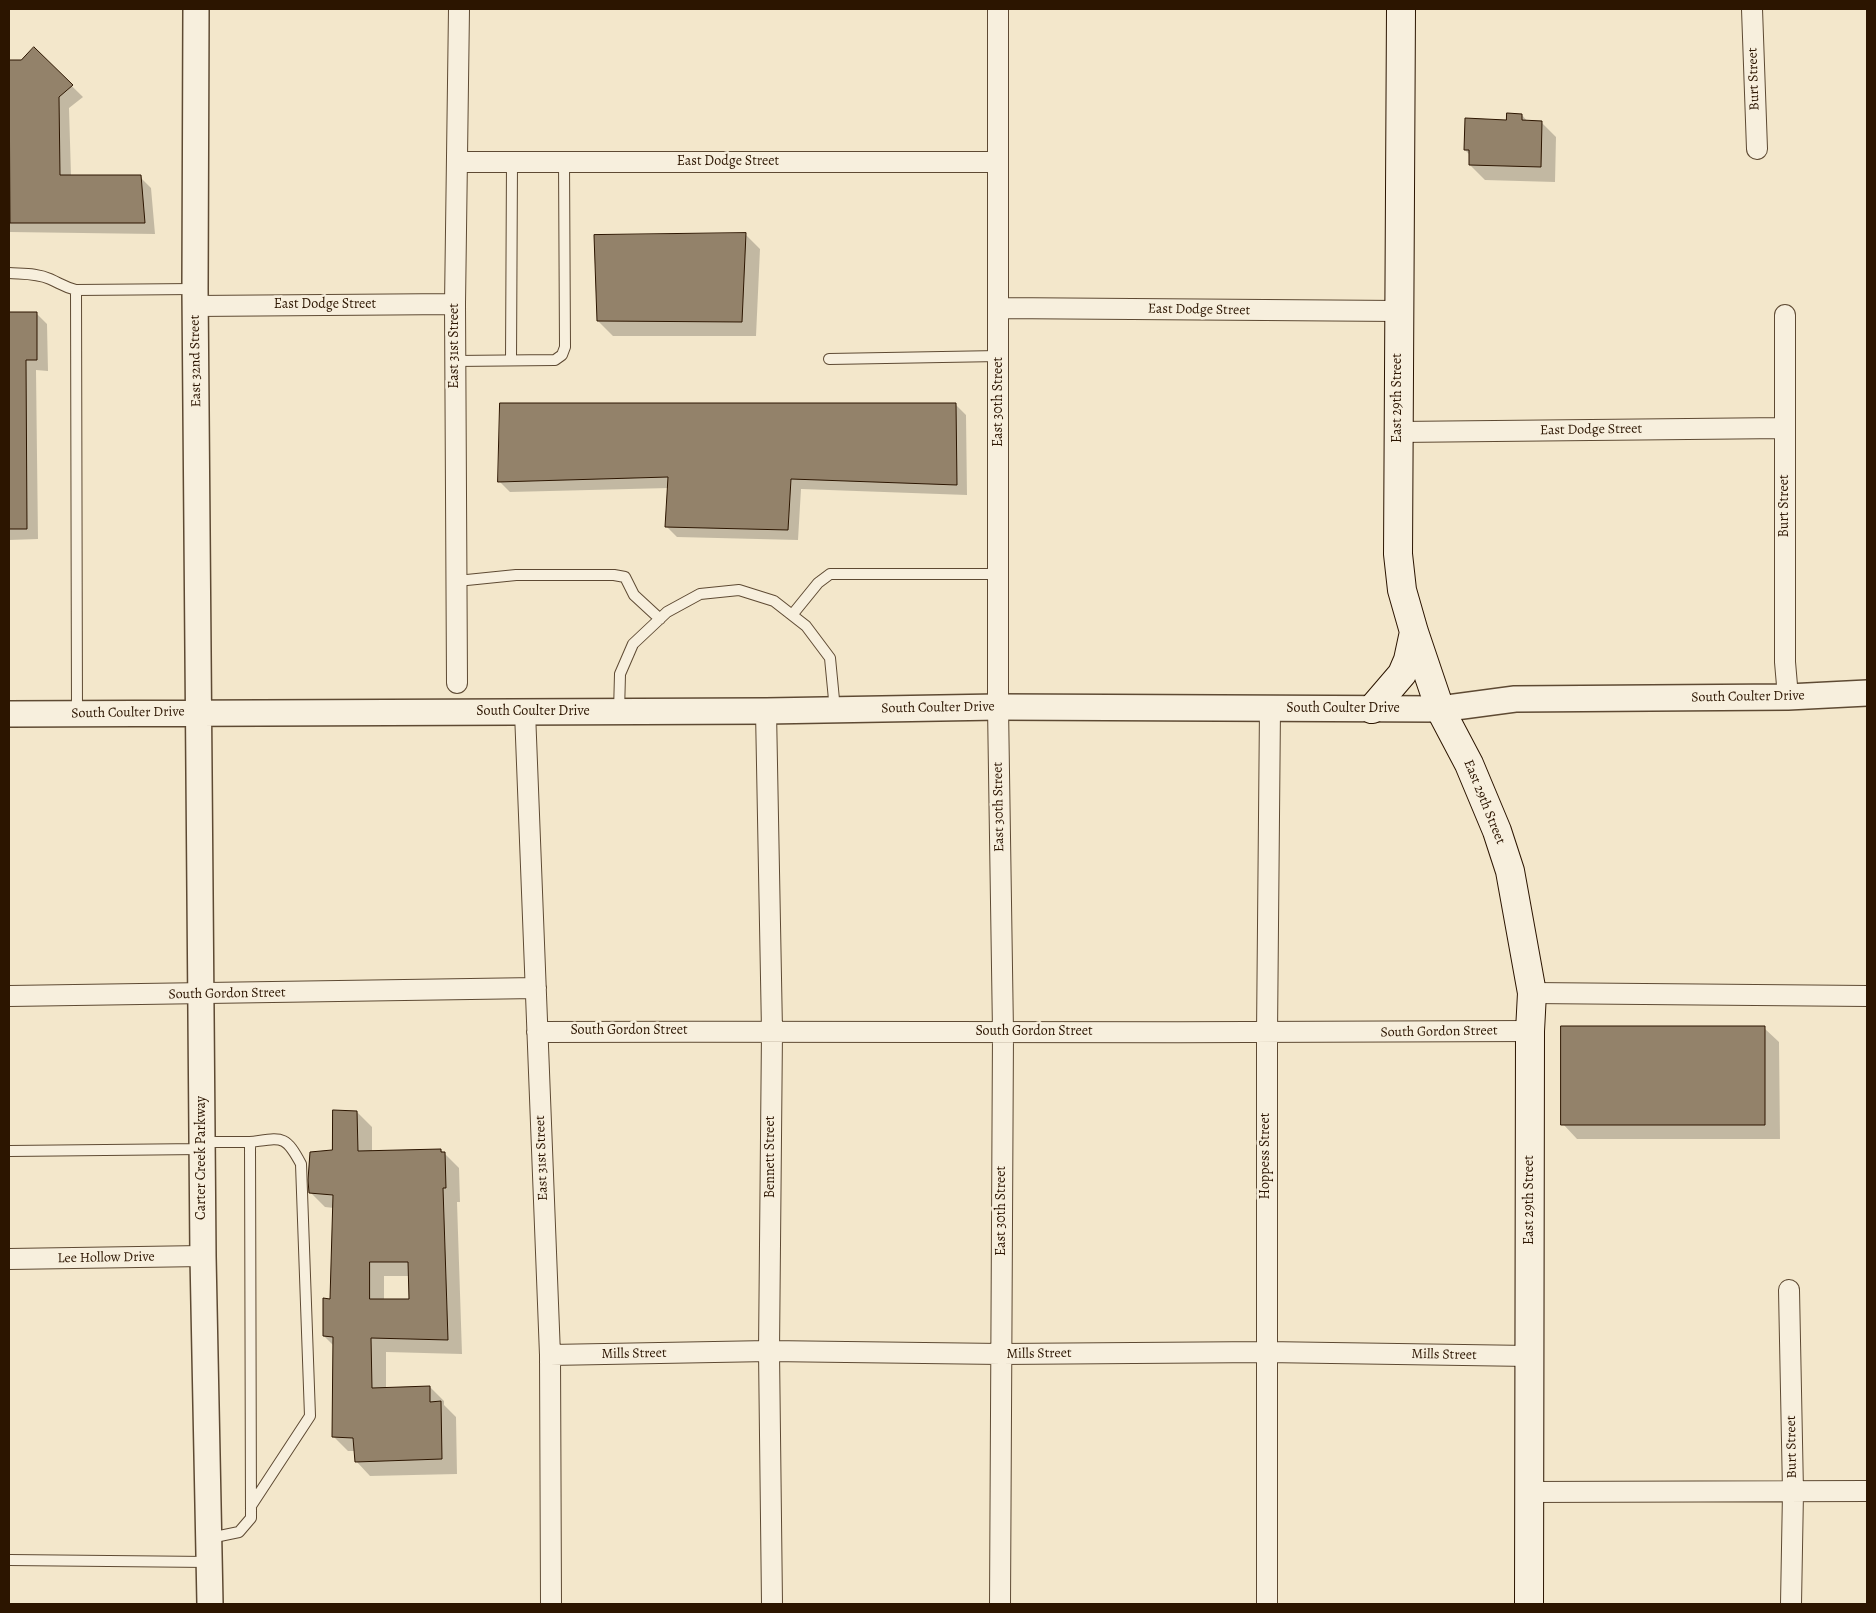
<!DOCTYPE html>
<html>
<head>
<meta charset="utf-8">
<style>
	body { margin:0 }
	#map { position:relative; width:1876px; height:1613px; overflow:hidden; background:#f3e7cb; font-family:Alegreya,serif }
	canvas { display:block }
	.frame { position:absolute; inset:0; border:10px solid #2c1500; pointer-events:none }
</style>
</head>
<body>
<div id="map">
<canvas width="1876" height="1613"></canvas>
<div class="frame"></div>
</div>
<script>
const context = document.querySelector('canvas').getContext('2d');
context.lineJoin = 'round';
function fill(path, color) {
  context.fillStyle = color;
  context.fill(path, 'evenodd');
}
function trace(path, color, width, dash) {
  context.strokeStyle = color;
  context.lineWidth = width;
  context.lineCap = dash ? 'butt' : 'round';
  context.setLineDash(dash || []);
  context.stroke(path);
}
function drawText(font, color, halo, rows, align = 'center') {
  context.font = font + ' Alegreya,serif';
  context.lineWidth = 5;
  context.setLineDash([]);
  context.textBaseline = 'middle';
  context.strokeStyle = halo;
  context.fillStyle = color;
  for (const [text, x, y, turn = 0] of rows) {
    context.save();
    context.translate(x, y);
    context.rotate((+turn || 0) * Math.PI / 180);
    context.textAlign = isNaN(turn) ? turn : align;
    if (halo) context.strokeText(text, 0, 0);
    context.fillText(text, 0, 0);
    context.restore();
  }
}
const shadow = new Path2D(`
	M34,49l49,48 -14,11 2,68 69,1 11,11 4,46 -146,-2v-170h13z
	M1522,115l6,7h13l15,15 -1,45 -70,-2 -15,-15v-10l-5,-5z
	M745,234l15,15 -4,87h-143l-15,-15z
	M9,313h27l11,11 1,47 -12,-1 2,169 -29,1z
	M955,404l11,11 1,80 -166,-6 -3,51 -121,-3 -11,-11 3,-38 -159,4 -11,-11z
	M1764,1028l15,14 1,97h-203l-14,-15z
	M357,1112l15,15v25l69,-2 18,18 1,34h-3l5,152 -76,-2v37l44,-2 14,14v4l12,12 1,57 -87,2 -14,-15 -1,-10h-7l-15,-15 1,-90 -10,-10 7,-36 3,-92 -9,-1 -15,-15zM384,1276h26v24h-26z`);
const building = new Path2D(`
	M34,47l39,38 -14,12 1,78h81l4,48h-135l-1,-163h12z
	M1507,113l15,1v6l20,1 -1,46 -72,-2v-15h-5l1,-32 41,2z
	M746,233l-4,89 -145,-1 -3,-86z
	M9,312h28v48h-11l1,169h-18z
	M500,403h456l1,82 -166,-6 -3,51 -123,-3 3,-50 -170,5z
	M1561,1026h204v99h-204z
	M333,1110l24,1 1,40 83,-2v3h4l1,36h-3l5,152 -77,-2 1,50 58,-2v16l11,-1 1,58 -87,3 -2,-24 -21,-1 1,-100 -10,-1v-38l7,1 3,-104 -24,-2 -1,-13 2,-28 22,-2zM370,1262h38l1,37h-39z`);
const service = new Path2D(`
	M9,273c14,1 28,0 41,6 11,5 14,8 26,11l118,-1
	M76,290l1,424
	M829,359l170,-3
	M511,360l1,-198
	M455,361l100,-1 7,-5 3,-8 -1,-185
	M457,581l59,-6h98l11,2 9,18 26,24
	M792,615l26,-32 12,-9h168
	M619,712l1,-38 13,-30 34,-32 33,-18 39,-4 35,11 32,25 24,32 5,52
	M202,1142h48l1,376 -12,14 -29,6
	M250,1142c32,-4 35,-8 51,22l9,252 -59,90
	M9,1151l192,-2
	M9,1560l199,2`);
const minor = new Path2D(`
	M998,9v698l5,325 -3,572
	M1752,9l5,140
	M457,162h541
	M195,306l260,-2
	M999,308l399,3
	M1785,315v347l3,35
	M1398,432l386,-4
	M457,683l-2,-379 4,-295
	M766,711l6,320 -3,320 3,253
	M525,712l25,643 1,249
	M1532,993l335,3
	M9,996l527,-8
	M537,1032c331,-1 662,2 993,-1
	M9,1259l194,-3
	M1789,1290l4,202 -2,112
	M550,1355l219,-4 232,3 265,-2 263,4
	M1529,1492l338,-1
	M1267,1604v-570l3,-326`);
const tertiary = new Path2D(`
	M196,9l-1,280 8,967 7,348
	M9,714l757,-3 232,-4 442,2 75,-10 273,-2 79,-4`);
const secondary = new Path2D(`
	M1401,9l-3,545 4,36 12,42 26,77 29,55 28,67 13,40 22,122 -2,38 -1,573
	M1372,709l30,-35 6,-14 6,-28`);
const streetNames = [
	["Burt Street",1754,79,-92],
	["East Dodge Street",728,162],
	["East Dodge Street",325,305],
	["East Dodge Street",1199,310,1],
	["East 31st Street",455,346,-90],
	["East 32nd Street",196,361,-91],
	["East 29th Street",1398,398,-90],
	["East 30th Street",999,402,-90],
	["East Dodge Street",1591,430,-1],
	["Burt Street",1785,506,-90],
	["South Coulter Drive",1748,697,-1],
	["South Coulter Drive",938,708,-1],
	["South Coulter Drive",1343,709],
	["South Coulter Drive",533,712],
	["South Coulter Drive",128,713,-1],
	["East 29th Street",1484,802,68],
	["East 30th Street",999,807,-91],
	["South Gordon Street",227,994,-1],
	["South Gordon Street",629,1031],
	["South Gordon Street",1034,1032],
	["South Gordon Street",1439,1032,-1],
	["Hoppess Street",1266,1156,-90],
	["Bennett Street",771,1157,-90],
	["Carter Creek Parkway",202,1158,-90],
	["East 31st Street",542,1158,-92],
	["East 29th Street",1530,1200,-90],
	["East 30th Street",1002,1211,-90],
	["Lee Hollow Drive",106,1258,-1],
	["Mills Street",634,1354,-1],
	["Mills Street",1039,1354,-1],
	["Mills Street",1444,1355,1],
	["Burt Street",1792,1447,-91]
];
fill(shadow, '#0003');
fill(building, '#93826a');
trace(building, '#2c1500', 1);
trace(service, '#5e4a33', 12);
trace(minor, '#5e4a33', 22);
trace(tertiary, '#5e4a33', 28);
trace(secondary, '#2c1500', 30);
trace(service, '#f7efdd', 10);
trace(minor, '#f7efdd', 20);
trace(tertiary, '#f7efdd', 25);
trace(secondary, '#f7efdd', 28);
drawText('14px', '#2c1500', '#f7efdd', streetNames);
</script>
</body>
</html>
